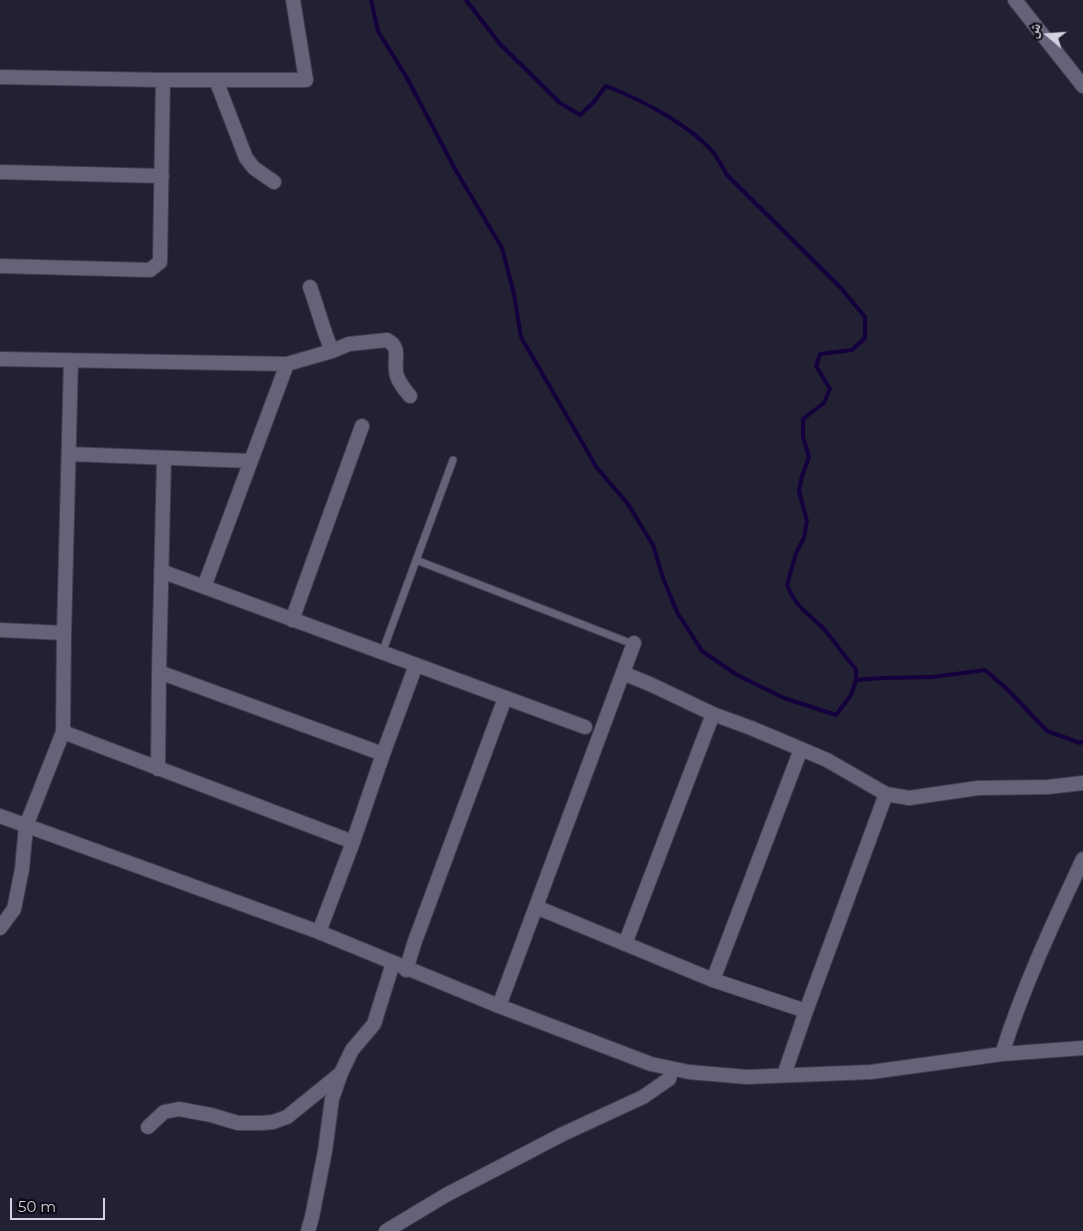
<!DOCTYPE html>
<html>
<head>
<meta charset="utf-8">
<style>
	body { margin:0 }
	#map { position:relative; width:1083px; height:1231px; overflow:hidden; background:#222033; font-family:Montserrat,"Noto Naskh Arabic",sans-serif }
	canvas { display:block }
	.north { position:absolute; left:1023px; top:10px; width:50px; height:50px; -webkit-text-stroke:4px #0c0b13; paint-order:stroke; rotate:288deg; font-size:14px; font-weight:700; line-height:20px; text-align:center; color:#d3d3df }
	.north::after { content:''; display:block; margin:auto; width:18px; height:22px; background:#d3d3df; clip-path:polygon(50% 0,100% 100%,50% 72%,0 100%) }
	.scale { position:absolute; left:10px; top:1198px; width:95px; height:22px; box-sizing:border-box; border:2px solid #d3d3df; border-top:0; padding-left:6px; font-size:15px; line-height:18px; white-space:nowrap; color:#d3d3df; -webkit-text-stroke:4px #0c0b13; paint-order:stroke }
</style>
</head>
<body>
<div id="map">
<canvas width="1083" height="1231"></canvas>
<div class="north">ش</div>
<div class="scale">50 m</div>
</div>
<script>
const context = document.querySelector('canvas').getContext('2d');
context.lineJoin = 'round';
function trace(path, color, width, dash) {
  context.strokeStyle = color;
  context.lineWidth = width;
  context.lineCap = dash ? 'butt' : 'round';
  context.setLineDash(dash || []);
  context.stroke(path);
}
const stream = new Path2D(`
	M371,0l7,31 29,47 48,91 47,79 12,46 7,43 76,131 31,36 25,41 10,33 14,34 25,39 35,24 47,23 52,17 15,-20 5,-15 26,-2 51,-1 52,-7 22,19 40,42 33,12 3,-1
	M466,0l34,44 60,59 20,12 13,-12 13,-17c34,13 82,38 106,65 6,7 10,16 15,24l114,113 24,29v21l-13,12 -32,4 -4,12 14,23 -6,14 -21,16v18l6,20 -7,19 -3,15 8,30 -3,17 -8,15 -9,32c10,24 20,27 37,44 11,13 20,27 32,40v11`);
const service = new Path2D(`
	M416,560l209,81
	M382,653l71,-193`);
const minor = new Path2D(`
	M1015,0l68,86
	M0,77l163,3h143l-13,-80
	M216,80l30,78 8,10 20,14
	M0,172l162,4
	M0,266l150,4 10,-8 3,-182
	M310,287c8,22 13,43 22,64
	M0,359l287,5 45,-13 17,-7 38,-4c16,8 5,22 10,36 2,7 8,14 13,20
	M69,454l182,7
	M161,571l424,156
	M204,587l83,-223
	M292,620l70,-194
	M0,630l64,3
	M159,672l224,82
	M623,673l29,12 61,29 38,14 50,21
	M63,732l290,110 30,-88 33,-89
	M158,769l1,-97 5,-213
	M536,907l177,73 93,31 80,-217
	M0,928l14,-19 8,-40 4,-43 37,-94 1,-99 7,-273
	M319,932l34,-90
	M625,944l88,-230
	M406,970l9,-29 90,-243
	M713,980l88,-231 26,11 59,34 23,4 69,-10 70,-1 35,-4
	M499,1006l135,-363
	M1002,1054l81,-6
	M784,1075l22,-64
	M148,1127l16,-15 15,-3 32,6 27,8h23l12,-1 14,-5 53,-43
	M308,1231l4,-14 13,-66 7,-52 9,-26 11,-23 22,-26 19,-61
	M386,1231l60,-36 117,-61 80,-37 26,-18 3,-10`);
const tertiary = new Path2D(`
	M0,816l319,116 180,74 152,58 38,8 58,5 124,-5 131,-18c21,-67 51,-131 81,-195`);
trace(stream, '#14003c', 4);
trace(service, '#3f3e4d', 9);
trace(minor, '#3f3e4d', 16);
trace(tertiary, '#3f3e4d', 16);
trace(service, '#646379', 7);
trace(minor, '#646379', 14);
trace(tertiary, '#646379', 14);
</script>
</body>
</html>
